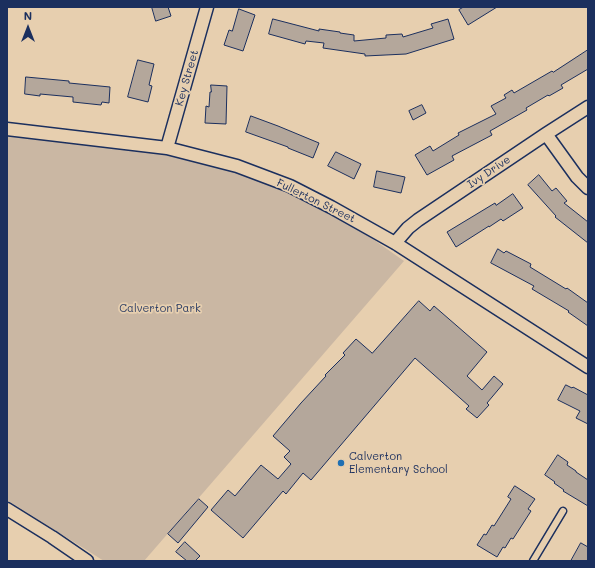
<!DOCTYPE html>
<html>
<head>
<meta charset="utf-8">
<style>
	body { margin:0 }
	#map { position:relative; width:595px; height:568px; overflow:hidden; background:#e7cfaf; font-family:Mali,sans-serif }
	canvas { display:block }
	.frame { position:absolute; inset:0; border:8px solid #1b2f5e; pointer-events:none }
	.north { position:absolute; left:8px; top:8px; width:40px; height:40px; -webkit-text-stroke:3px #e7cfaf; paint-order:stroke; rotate:0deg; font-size:11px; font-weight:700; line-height:16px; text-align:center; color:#1b2f5e }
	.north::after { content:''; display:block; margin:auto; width:14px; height:18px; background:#1b2f5e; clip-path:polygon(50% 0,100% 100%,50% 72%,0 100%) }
</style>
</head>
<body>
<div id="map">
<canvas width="595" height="568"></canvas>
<div class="frame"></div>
<div class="north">N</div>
</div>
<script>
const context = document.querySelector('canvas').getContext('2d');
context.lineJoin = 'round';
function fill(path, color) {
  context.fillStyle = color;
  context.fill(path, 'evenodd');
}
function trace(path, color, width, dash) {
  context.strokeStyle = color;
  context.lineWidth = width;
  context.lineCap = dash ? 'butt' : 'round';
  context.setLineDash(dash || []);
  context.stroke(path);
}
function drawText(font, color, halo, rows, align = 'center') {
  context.font = font + ' Mali,sans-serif';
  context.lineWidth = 3.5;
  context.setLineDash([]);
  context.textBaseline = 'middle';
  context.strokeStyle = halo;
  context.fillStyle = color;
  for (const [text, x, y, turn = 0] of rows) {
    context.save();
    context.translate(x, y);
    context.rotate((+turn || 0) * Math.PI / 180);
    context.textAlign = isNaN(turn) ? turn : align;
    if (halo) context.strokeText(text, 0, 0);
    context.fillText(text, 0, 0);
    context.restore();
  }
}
const green = new Path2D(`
	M7,134l158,20 27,5 31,8 67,25 26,13 51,30 37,26 -260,300h-40l-97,-61z`);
const building = new Path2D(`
	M152,7h16l3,9 -15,5z
	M464,7h33l-29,18 -9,-15z
	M239,9l16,6 -12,36 -19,-6 5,-15 3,1z
	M273,19l46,12v-2l21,3v1l14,2v6l32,-3v-3l16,-1 1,3 30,-9 -2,-4 17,-5 6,20 -48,15 -41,2v-2l-42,-6 1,-5 -18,-2 -1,3 -36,-10z
	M588,50v19l-27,16 2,3 -14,8 -1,-1 -22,13 1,2 -37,21 2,4 -40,21 2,4 -27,15 -12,-20 15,-9 3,5 26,-16 -1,-2 38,-19 -5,-8 15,-8 -2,-3 8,-5 2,3 38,-22 1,1z
	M138,60l16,4 -5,21 3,1 -4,16 -20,-5z
	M26,77l43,4v2l41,4 -1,16 -7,-1 -1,3 -28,-3v-5l-33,-3v2l-15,-2z
	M211,85l16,1 -1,38 -21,-1 1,-17 3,1 1,-15h1z
	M422,105l4,8 -13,7 -4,-9z
	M251,116l27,10 41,17 -6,15 -25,-10v-1l-42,-15z
	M336,152l25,12 -7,15 -26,-13z
	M377,171l28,6 -4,16 -27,-6z
	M539,175l13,16 4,-3 11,13 -3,2 24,19v21l-33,-26 1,-1 -28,-31z
	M513,194l10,14 -20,13 -2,-2 -12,8v-1l-33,21 -9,-15 48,-29 1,2z
	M498,249l6,4 2,-2 25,13 -1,3 36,22 1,-1 21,15v23l-20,-14 1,-1 -37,-22 2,-3 -43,-23z
	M419,301l11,10 4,-5 53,46 -20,24 15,14 12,-14 9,8 -16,19 2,2 -12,13 -11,-9 3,-3 -54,-48 -104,122 -8,-7 -17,21 -3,-3 -40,47 -32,-28 17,-20 7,6 26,-31 17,14 13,-15 -7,-7 6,-6 -17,-15 28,-33 25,-27 -1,-1 20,-20 -2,-2 13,-14 16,14z
	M566,385l6,3 1,-1 15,8v29l-12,-6 4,-7 -22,-11z
	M558,455l10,7 -1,3 9,6v1l12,8v26l-25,-15 1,-1 -10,-7 1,-1 -10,-7z
	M515,486l20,13 -7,10 3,2 -18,28 -2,-1 -6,10 -2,-1 -6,10 -20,-12 7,-11 2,1 6,-10 2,1 17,-27 -3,-2z
	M199,499l9,8 -30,36 -10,-9z
	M185,542l15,14 -5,5h-8l-11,-9z
	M581,543l7,4v14h-17z`);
const lane = new Path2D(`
	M533,561l30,-50`);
const street = new Path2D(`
	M7,129l160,19 70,18 53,20 41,21 64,36 193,124
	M546,134l31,43 11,11
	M167,148l40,-141
	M395,243l13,-15 10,-8 128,-86 42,-27
	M7,509l45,28 35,24`);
const markers = [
	[341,463,4,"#1f6fb2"]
];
const streetNames = [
	["Key Street",187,78,-74],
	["Ivy Drive",489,172,-34],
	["Fullerton Street",316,201,26]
];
const parkNames = [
	["Calverton Park",160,309]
];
const poiNames = [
	["Calverton",349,457],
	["Elementary School",349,470]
];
fill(green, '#cab7a3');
fill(building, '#b4a79b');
trace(building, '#1b2f5e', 1);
trace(lane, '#1b2f5e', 9);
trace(street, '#1b2f5e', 15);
trace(lane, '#e7cfaf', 6);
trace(street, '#e7cfaf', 12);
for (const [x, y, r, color] of markers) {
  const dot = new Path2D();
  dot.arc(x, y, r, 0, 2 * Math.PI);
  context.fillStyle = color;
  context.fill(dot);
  trace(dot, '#e7cfaf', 1.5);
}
drawText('11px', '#1b2f5e', '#e7cfaf', streetNames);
drawText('11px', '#2c3d65', '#e7cfaf', parkNames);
drawText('11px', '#1b2f5e', '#e7cfaf', poiNames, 'left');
</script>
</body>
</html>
